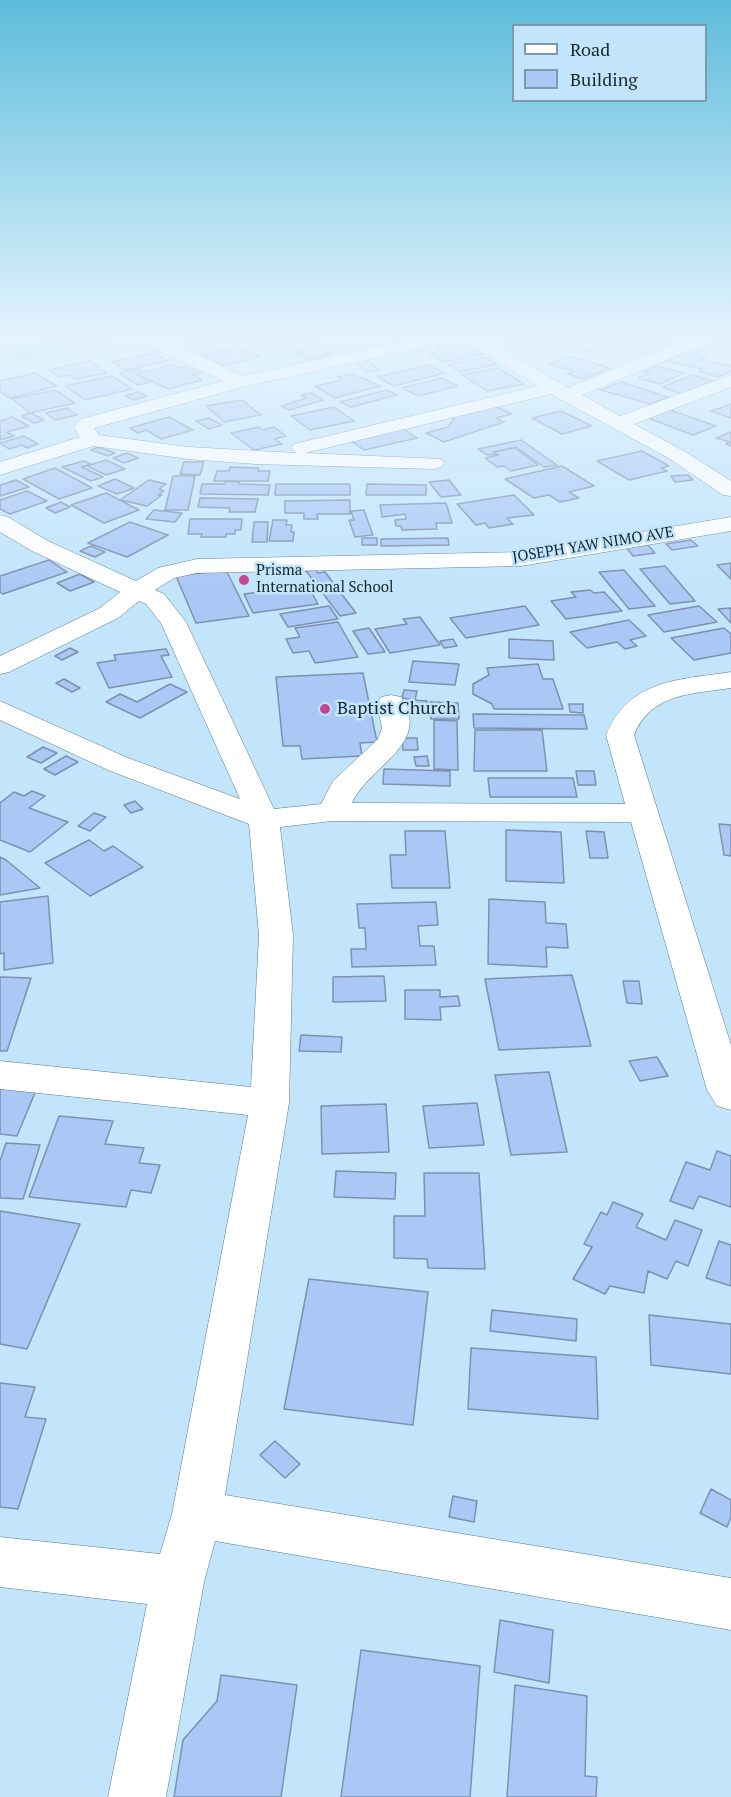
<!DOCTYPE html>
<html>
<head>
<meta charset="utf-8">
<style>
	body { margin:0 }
	#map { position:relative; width:731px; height:1797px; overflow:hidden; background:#c2e5fc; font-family:"PT Serif",serif }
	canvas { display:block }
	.legend { position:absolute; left:512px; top:24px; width:195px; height:78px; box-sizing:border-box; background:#c2e5fc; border:2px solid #7e99aa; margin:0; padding:8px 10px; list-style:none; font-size:18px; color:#19262f }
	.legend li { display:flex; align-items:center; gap:12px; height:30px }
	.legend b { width:30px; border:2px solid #7e99aa }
</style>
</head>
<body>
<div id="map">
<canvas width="731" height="1797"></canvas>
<ul class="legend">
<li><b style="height:8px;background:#fff"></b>Road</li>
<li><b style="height:16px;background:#aac8f6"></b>Building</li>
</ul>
</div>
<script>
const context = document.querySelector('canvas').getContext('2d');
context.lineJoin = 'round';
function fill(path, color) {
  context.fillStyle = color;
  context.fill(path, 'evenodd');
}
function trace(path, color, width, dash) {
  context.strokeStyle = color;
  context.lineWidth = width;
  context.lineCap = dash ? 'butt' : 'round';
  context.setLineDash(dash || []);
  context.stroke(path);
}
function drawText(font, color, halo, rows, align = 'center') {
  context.font = font + ' "PT Serif",serif';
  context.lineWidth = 5;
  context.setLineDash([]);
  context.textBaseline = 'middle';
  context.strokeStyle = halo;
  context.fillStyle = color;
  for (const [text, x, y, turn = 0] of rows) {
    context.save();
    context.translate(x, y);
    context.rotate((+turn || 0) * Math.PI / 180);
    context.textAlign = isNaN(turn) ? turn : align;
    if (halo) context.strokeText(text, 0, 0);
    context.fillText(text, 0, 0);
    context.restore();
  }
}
const building = new Path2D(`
	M216,336l22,10 -42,11 -16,-8 7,-2 1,-6z
	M260,336h27l-36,8 -11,-5z
	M292,336h15l8,4 -43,10 -12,-6z
	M564,336h18l-23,7 -8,-3z
	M624,336h42l5,2 -26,7z
	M604,337l13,5 -33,10 -13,-5z
	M530,338l9,3 -19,6 -9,-4z
	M719,339l12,4v2l-11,4 -16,-5z
	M455,345l4,3 9,-2 15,8 -39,8 -15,-8 12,-3 -4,-2z
	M312,346l18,8 -20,6 -14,-6 6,-2 -5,-2z
	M243,348l17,9 -39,9 -17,-9z
	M688,352l19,5 -6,3 30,6v5l-13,6 -19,-6 4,-2 -38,-8z
	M155,353l13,8 -43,9 -13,-8z
	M570,356l40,12 -27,11 -15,-5 6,-3 -25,-7z
	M484,357l13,7 -36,8 -13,-7z
	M367,360l12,10 -13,2 -11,-10z
	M90,361l17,12 -32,6 -6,-4 -10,2 -10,-7z
	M171,365l8,3 8,-2 14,7 -8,2 9,5 -34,9 -31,-15z
	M428,365l17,8 -51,13 -17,-9z
	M657,366l27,7 -24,11 -22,-6 11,-5 -5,-1z
	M498,368l26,16 -37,7 -25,-16z
	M139,369l5,3 -9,2 15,8 -12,3 -19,-12z
	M35,373l22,13 -47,12 -10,-6v-11z
	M352,374l29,12 -46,12 -20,-12 27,-6 -5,-3z
	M692,375l21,6 -31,13 -20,-7z
	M112,376l20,13 -47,11 -20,-14z
	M442,378l16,8 -40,10 -16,-8z
	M621,382l47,15 -17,7 -51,-14z
	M55,390l20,13 -45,10 -18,-14z
	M387,390l10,5 -46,12 -11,-5z
	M138,392l9,4 -13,4 -9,-4z
	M310,393l14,7 -35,10 -8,-4 26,-8 -6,-3z
	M242,400l19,15 -37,7 -18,-16z
	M731,404v14l-20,-7z
	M493,405l19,9 -16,4 8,4 -60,20 -18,-9 22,-6 8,-11z
	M334,407l20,14 -44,9 -19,-14z
	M67,408l10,7 -22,5 -9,-7z
	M667,409l49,17 -23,9 -48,-18z
	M561,411l31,15 -30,8 -30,-16z
	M31,413l13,7 -10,3 -13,-7z
	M12,417l17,9 -22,6 7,4 -14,4v-19z
	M169,417l24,13 -32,9 -15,-9 -8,3 -8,-5z
	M209,418l13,7 -13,4 -13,-8z
	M259,427l4,3 11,-3 12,9 -11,3 7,5 -28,6 -23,-17z
	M401,427l16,11 -53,12 -16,-11z
	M731,432v14l-5,-2 4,-2 -14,-4z
	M24,436l14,8 -11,4 -5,-3 -13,4 -9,-6z
	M521,440l36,25 -13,2 -28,-20 -23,5 3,2 -9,1 -9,-6z
	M98,447l17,6 -7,3 -17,-6z
	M515,448l23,17 -27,6 -7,-5 -7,1 -12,-9 14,-3 -5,-3z
	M642,451l27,15 -8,2 6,3 -38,9 -32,-19z
	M127,453l11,5 -14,5 -11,-5z
	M106,460l19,9 -19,6 -19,-9z
	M84,461l7,3 -9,3 21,10 -12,4 -29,-14z
	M184,462h20l-4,13 -20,-1z
	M562,466l32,20 -25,6 10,6 -19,4 -11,-7 -15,3 -29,-19z
	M230,467l29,1 -1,3h12l-2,10h-54l3,-10h12z
	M55,468l37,20 -33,11 -36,-20z
	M688,475l5,5 -18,2 -4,-6z
	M173,476h22l-7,34h-23z
	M115,479l19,9 -17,6 -19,-8z
	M16,480l13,7 -29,9v-11z
	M149,480l17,4 -7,5 5,2 -6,4h4l-15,11 -27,-6z
	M449,480l12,15 -20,2 -12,-15z
	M225,481l14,1v2l31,1 -2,10 -68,-1 2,-10h23z
	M276,484h74v11h-75z
	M367,484l59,1v10h-60z
	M27,491l20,10 -37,13 -10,-5v-9z
	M106,493l33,17 -35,13 -33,-18z
	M514,495l20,20 -27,3 6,6 -24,4 -4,-5 -9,2 -19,-21z
	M200,498l58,1 -3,13h-26l1,-4 -32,-1z
	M350,500v14h-33l1,5h-14v-6h-19v-12z
	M61,502l9,5 -15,6 -9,-5z
	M446,503l6,20h-16l1,6 -35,1 -1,-4h-5l-1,-6 11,-1 -1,-5 -23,3 -2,-12z
	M154,510l28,3 -7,9 -29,-3z
	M364,510l9,25 -18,2 -6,-17h5l-3,-9z
	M190,519h52l-1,11h-6v4h-9v3h-25l1,-3h-14z
	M273,520h14l-1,5h6l-1,7h3l-1,9h-24z
	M130,522l38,13 -41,22 -39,-14z
	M254,522h14l-1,20h-15z
	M362,538h15v7h-15z
	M448,538l1,7 -68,1v-7z
	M691,540l7,6 -26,4 -6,-6z
	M648,545l7,8 -22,3 -7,-9z
	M91,546l14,6 -10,5 -15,-6z
	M49,560l18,12 -64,22 -3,-2v-16z
	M731,563v16l-14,-14z
	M665,566l30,35 -25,3 -30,-35z
	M226,570l23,46 -53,7 -20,-47z
	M315,570l3,3 7,-1 31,41 -16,3 -34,-45z
	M624,570l31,36 -26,3 -30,-37z
	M80,574l14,8 -24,9 -13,-8z
	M294,583l3,4 11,-1 10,18 -65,9 -9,-19 24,-3 -2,-4z
	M590,590l4,3 10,-1 18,19 -56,8 -15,-18 25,-4 -5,-5z
	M329,606l9,13 -50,8 -8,-13z
	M525,606l14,19 -73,13 -16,-20z
	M699,606l18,16 -53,10 -16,-17z
	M731,608v15l-13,-14z
	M420,617l20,28 -50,8 -15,-24 32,-5 -4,-5z
	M629,620l17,16 -16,4 7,6 -12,3 -8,-7 -30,6 -17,-16z
	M338,622l20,35 -43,6 -6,-12 -16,2 -7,-14 14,-2 -5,-9z
	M369,628l16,24 -17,2 -15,-23z
	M724,628l7,6v19l-37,7 -23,-22z
	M453,639l4,7 -13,2 -4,-7z
	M509,639l44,2 1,19 -45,-2z
	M70,648l8,4 -16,8 -7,-4z
	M166,649l3,6 -8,1 11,21 -63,11 -12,-25 19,-3 -2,-5z
	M413,661l46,3 -4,21 -46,-3z
	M538,664l5,15h10l10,30h-69l-2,-5 -19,-10v-10l16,-9 -2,-7z
	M363,673l14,69 -17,1 2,13 -60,3 -2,-13h-17l-7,-69z
	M64,679l16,9 -8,4 -16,-9z
	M170,684l17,8 -47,26 -34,-16 14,-8 17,8z
	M404,690l13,1 -2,9 -13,-2z
	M414,700l13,1v10h-12z
	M430,702l28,1 1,16h-28z
	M569,704h14v9l-13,-1z
	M473,714l111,1 3,14 -113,-1z
	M434,720l23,1 1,49 -24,-1z
	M475,730h67l5,41h-73z
	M402,738h15l1,12h-15z
	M43,747l14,6 -16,10 -14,-6z
	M66,756l12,6 -23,13 -11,-6z
	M427,756l2,10h-13l-2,-9z
	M384,769l66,2v15l-67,-2z
	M576,771h18l2,14h-18z
	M488,778h85l4,19h-87z
	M32,791l13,5 -16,12 39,14 -38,30 -30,-12v-37l14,-11 10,4z
	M135,801l8,8 -12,4 -7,-8z
	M94,813l12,4 -16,14 -12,-5z
	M719,824l12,1v31l-7,-1z
	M506,830l55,2 3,51 -58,-2z
	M405,831h40l5,57h-58l-2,-33h16z
	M586,831l18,1 4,26h-18z
	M89,840l15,11 9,-5 30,21 -53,29 -45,-33z
	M0,857l6,3 34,28 -40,7z
	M48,896l5,67 -49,7v-17l-4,1v-52z
	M489,899l56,3 1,21 20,1 2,24 -22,-1 1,20 -59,-3z
	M436,902l2,23 -20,1 2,20h14l2,19 -84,2 -1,-18h15l-1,-21h-6l-2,-24z
	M572,975l19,71 -92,4 -14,-71z
	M384,976l2,25 -53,1v-25z
	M0,977l31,1 -24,73h-7z
	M623,981h16l3,23 -15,-1z
	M405,990h35v7l18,-1 2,10 -20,1 1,13 -36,-1z
	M301,1035l41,2 -1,15 -42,-1z
	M657,1057l11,19 -28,5 -11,-20z
	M549,1072l18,80 -56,3 -16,-80z
	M0,1085l37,3 -20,48 -17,-2z
	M477,1103l7,42 -55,3 -6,-42z
	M386,1104l3,48 -67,2 -1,-48z
	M59,1116l54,5 -8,23 39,4 -5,15 21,2 -9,28 -20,-3 -5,17 -97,-10z
	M6,1143l34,2 -17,54 -23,-1v-37z
	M717,1151l14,5v51l-32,-11 -6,13 -23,-8 16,-39 24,8z
	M336,1171l60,2 -1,26 -61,-2z
	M424,1173h55l6,96 -57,-1 -1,-9 -33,-1v-42h31z
	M613,1202l30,12 -7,13 30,13 9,-20 27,10 -14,36 -12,-5 -9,18 -19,-8 -4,22 -34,-7 -5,8 -32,-15 19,-32 -8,-3 17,-32 6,3z
	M0,1211l80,13 -53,125 -27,-5z
	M719,1241l12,4v41l-25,-8z
	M309,1279l119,13 -15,133 -129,-16z
	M492,1310l85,9 -1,22 -86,-10z
	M649,1315l82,9v50l-80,-9z
	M471,1348l125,9 2,62 -130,-10z
	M0,1383l35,4 -10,30 21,2 -28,90 -18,-2z
	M275,1441l25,23 -15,14 -25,-23z
	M711,1489l20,11v17l-4,10 -27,-14z
	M453,1496l24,5 -3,21 -25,-5z
	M500,1620l53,10 -4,53 -55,-11z
	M361,1650l119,16 -10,131h-129z
	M221,1675l76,10 -16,112h-107l9,-57 34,-39z
	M515,1685l72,11 -2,80 12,1 -1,20h-89z`);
const minor = new Path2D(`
	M136,336h23l83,40 186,-40h52l88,52 125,-52h24l-3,4 -132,55 38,21 111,-41v12l-97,37 50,27 47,30v15l-8,-1 -53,-36 -119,-65 -246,59 136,6 3,4 -3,4 -7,2 -178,-5 -68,-5 -95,-13 -93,29v-13l80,-25 -6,-10 7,-8 142,-38 -84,-41zM460,337l78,49 -244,58 -3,4 5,5 -108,-6 -89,-12 -5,-7 149,-41 209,-46z
	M0,515l8,2 40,24 88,40 22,-13 39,-9 324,-7 210,-35v14l-210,35 -324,7 -23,5 -19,12 9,4 22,28 88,187 47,-5 12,-23 45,-42 4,-11 -5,-25 4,-6 10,-2 10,2c32,47 -33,70 -49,106l273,1 -19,-69c24,-56 72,-55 125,-63v16c-39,6 -80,5 -97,47l97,310v65l-14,-4 -10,-16 -76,-268 -299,-1 -52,6 13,108 -4,168 -64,392 506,83v52l-516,-89 -11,41 -38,215h-58l39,-193 -147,-17v-50l160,17 12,-40 76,-399 -248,-26v-28l251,26 8,-152 -10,-111 -141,-54 -108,-50v-19l128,57 112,41 -79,-176 -15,-19 -7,-3 -21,17 -109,54 -9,2v-18l100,-48 20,-16 -88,-41 -32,-19z`);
const highway = new Path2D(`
	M78,336h32l-3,4 -107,24v-10z`);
const markers = [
	[244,580,6,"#c54590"],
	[325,709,6,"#c54590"]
];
const farStreetnames = [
	["JOSEPH YAW NIMO AVE",593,545,-9]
];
const farPoinames = [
	["Prisma",256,571],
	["International School",256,588]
];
const poiNames = [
	["Baptist Church",337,709]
];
fill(building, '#aac8f6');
trace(building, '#7e90ad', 1.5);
trace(minor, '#58788c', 1);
trace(highway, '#68a2b3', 1);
fill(minor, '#fff');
fill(highway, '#92e5fa');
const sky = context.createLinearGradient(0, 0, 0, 588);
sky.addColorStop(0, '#5dbcdb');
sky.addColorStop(0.57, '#e4f3fe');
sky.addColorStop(1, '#e4f3fe00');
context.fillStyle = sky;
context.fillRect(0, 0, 731, 588);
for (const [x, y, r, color] of markers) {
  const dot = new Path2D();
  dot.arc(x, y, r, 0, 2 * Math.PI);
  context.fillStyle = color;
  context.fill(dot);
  trace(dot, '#c2e5fc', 2);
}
drawText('15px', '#19262f', '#c2e5fc', farStreetnames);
drawText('15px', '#19262f', '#c2e5fc', farPoinames, 'left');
drawText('18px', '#19262f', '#c2e5fc', poiNames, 'left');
</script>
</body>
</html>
